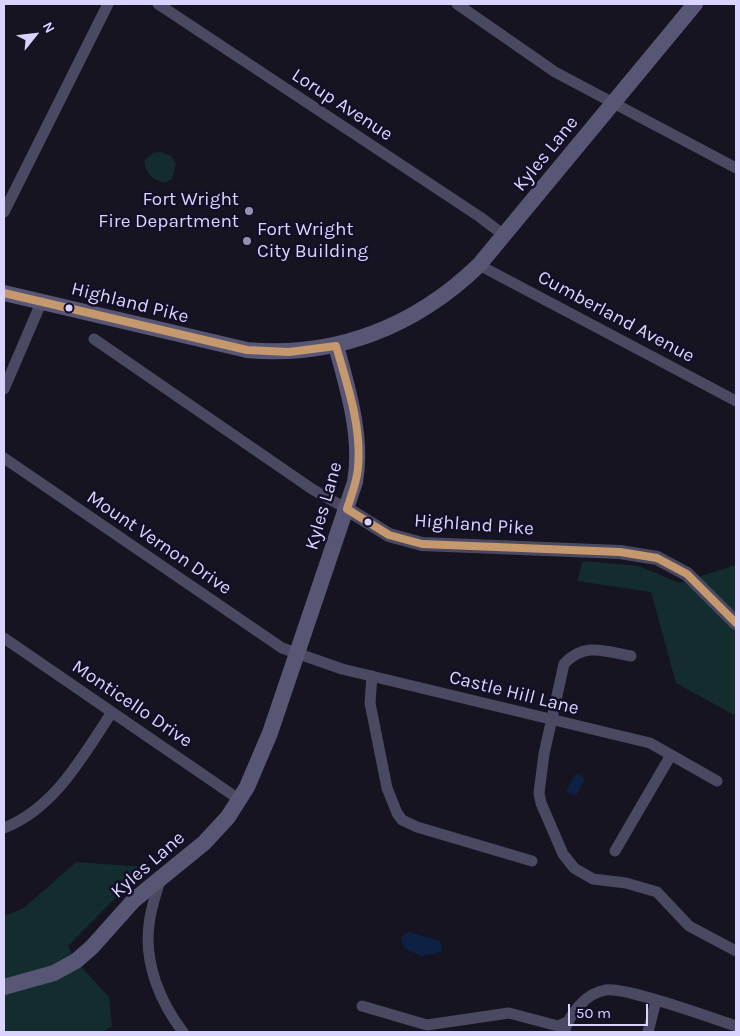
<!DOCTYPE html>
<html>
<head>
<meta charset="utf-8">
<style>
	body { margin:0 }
	#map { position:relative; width:740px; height:1036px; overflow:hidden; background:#161421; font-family:Karla,sans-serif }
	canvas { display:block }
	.frame { position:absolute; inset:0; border:5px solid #d9d4ff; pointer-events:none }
	.north { position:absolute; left:10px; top:10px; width:50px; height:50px; -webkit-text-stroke:4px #130f26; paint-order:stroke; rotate:61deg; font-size:14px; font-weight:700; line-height:20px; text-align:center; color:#d9d4ff }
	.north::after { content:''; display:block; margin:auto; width:18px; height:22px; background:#d9d4ff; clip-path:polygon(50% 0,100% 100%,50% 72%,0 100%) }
	.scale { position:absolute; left:568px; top:1004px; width:80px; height:22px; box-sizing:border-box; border:2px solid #d9d4ff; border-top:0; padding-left:6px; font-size:15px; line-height:18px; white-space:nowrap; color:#d9d4ff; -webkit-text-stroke:4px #130f26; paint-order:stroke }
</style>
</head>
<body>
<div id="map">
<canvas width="740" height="1036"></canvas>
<div class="frame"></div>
<div class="north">N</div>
<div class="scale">50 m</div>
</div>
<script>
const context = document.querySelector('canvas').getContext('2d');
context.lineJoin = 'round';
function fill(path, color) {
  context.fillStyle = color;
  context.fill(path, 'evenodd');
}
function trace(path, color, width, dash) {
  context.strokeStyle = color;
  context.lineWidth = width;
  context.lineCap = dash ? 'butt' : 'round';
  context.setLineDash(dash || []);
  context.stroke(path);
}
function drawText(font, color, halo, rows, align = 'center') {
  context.font = font + ' Karla,sans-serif';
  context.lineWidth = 5;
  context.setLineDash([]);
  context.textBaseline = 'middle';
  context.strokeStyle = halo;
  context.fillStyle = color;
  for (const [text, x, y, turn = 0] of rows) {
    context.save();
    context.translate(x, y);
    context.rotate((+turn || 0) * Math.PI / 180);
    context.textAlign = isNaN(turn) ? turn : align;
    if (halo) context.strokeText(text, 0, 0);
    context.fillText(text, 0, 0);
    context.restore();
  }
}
const green = new Path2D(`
	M160,152l11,4 5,8 -4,15 -7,4c-14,-4 -18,-8 -21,-22l9,-8z
	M583,561l56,5 40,17 57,-18v151l-60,-33 -25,-91 -74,-11z
	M76,862l70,5 -78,79 8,15 33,36 3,29 -9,6h-99v-116l20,-8z`);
const water = new Path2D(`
	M576,773l9,5 -9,18 -10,-5z
	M409,932l31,9 2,7 -1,4 -20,4 -17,-8 -3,-11z`);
const minor = new Path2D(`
	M158,4l322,213 25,19
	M457,4l98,68 181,96
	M4,212l104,-208
	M479,265l257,136
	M94,339l218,150 35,20
	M4,389l37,-86
	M4,458l278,190 60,21 308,74 67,38
	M4,638l236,162
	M631,656c-27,-5 -47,-14 -67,8l-20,90 -5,39 2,10 22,51 11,14 19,11 33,4 31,9 32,34 47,25
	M372,676l-2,27 17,85 10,25 5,7 15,7 115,34
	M4,828c51,-20 79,-72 108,-116
	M615,851l56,-96
	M160,880c-4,15 -10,30 -11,45 -5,38 11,77 34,107
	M362,1006l65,19 82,-12 49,13 9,-4
	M564,1032c6,-18 21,-39 42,-42 21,-3 105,28 130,36
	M648,1032l8,-31`);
const tertiary = new Path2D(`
	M347,509l42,26 33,9 198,8 37,6 30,16 49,49`);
const secondary = new Path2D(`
	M4,293l243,57c88,8 168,-23 232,-85l216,-261
	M4,987l50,-14 22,-12 16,-14 42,-47 70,-57 24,-26 19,-30 23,-54 85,-251c8,-44 -7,-93 -19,-136`);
const bus1 = new Path2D(`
	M4,293l243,57 42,2 47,-6c11,38 26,81 22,122 -1,14 -7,28 -11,41l42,26 33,9 198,8 37,6 30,16 49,49`);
const markers = [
	[249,211,5,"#9591b1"],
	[247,241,5,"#9591b1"],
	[69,308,4.5,"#d9d4ff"],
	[368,522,4.5,"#d9d4ff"]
];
const streetNames = [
	["Lorup Avenue",342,105,33],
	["Kyles Lane",546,154,-51],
	["Highland Pike",130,303,14],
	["Cumberland Avenue",616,317,28],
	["Kyles Lane",324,506,-74],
	["Highland Pike",474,525,4],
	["Mount Vernon Drive",159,543,34],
	["Castle Hill Lane",514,693,14],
	["Monticello Drive",132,704,34],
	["Kyles Lane",148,865,-41]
];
const poiNames = [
	["Fort Wright",239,200],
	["Fire Department",239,222],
	["Fort Wright",257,230,"left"],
	["City Building",257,252,"left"]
];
fill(green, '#132c2d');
fill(water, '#0d2144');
trace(minor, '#4a4962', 11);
trace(tertiary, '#4a4962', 14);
trace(secondary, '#575674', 16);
trace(bus1, '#c5986d', 8);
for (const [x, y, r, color] of markers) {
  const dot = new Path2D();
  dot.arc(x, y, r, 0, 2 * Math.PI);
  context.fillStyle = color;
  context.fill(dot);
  trace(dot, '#130f26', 2);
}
drawText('19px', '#d9d4ff', '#130f26', streetNames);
drawText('19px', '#d9d4ff', '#130f26', poiNames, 'right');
</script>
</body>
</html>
